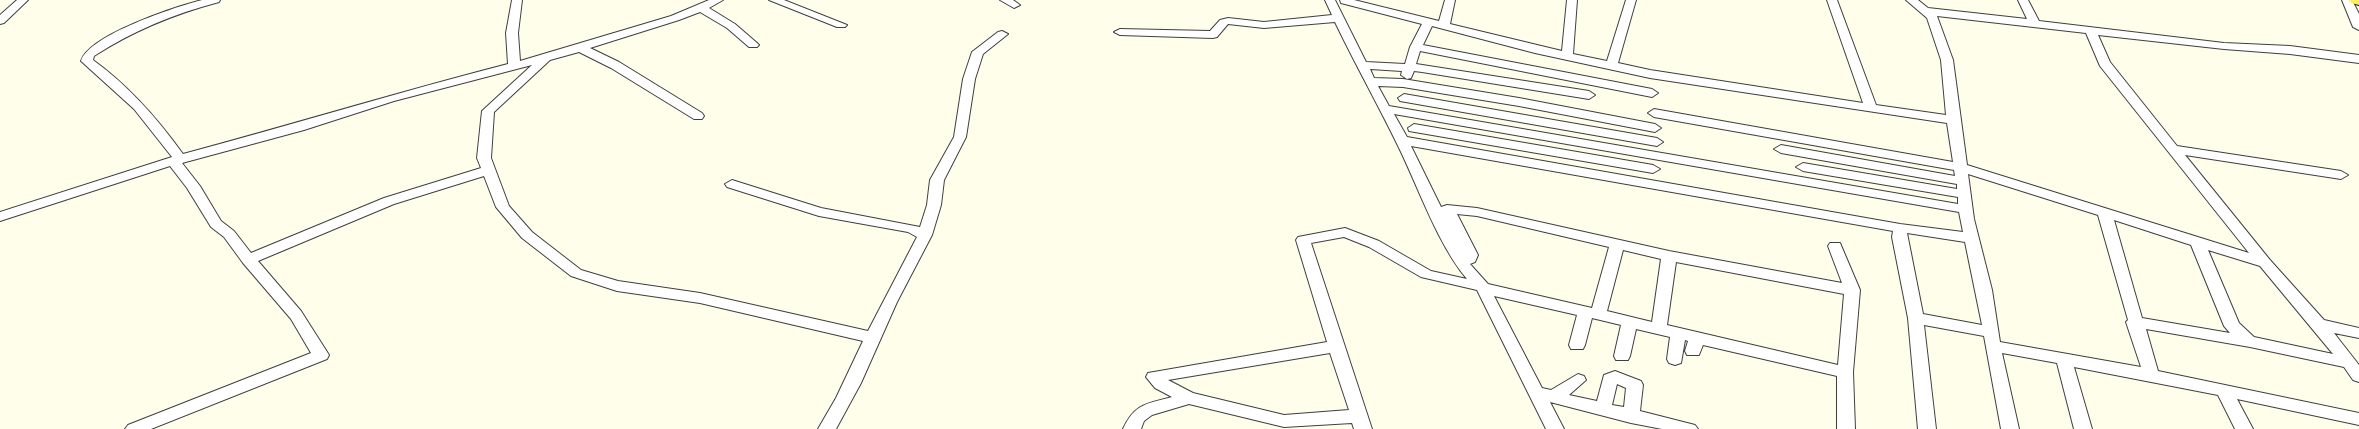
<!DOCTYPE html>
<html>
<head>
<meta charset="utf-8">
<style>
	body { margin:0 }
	canvas { display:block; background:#fffeeb }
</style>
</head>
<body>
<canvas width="2359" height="429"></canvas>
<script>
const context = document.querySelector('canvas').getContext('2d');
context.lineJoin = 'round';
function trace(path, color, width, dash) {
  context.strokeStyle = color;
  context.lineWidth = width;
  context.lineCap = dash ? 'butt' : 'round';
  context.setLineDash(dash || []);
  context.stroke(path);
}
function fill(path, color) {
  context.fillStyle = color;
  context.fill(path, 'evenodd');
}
const minor = new Path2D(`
	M17,0h11l-24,23 -4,1v-9z
	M202,0h18l-1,2c-45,12 -85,28 -125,54l-1,4c36,26 64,58 90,94 108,-29 216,-62 325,-90l-2,-31 6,-33h10l-4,33 2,28 151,-45 38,-16h14l-14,8 26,16 22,19 2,2 -2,2h-8l-22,-19 -27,-16 -21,8 -89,28 29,14 83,51 2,3 -2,3h-8l-83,-51 -32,-16 -29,8 -56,52 -3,46 18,48 23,26 49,38 37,11 82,12 168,38 49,-94 -9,-5 -89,-16 -92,-29 -2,-3 7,-4 89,28 99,19 7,-22 3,-25 24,-43 9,-58 9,-27 26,-20 4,-1 6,3 -25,20 -8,25 -9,58 -22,43 -3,25 -9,30 -35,67 -36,81 -25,46h-18l18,-31 27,-57 -163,-38 -83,-12 -46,-15 -49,-38 -26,-31 -12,-31 -90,28 -136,57 43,50 28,44 -2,4 -176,70h-26l3,-4 183,-72 -20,-34 -48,-56 -19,-26 -13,-10 -24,-39 -17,-22 -170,55v-9l172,-55 -38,-48 -53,-48c8,-26 94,-54 121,-61zM532,65l-50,46 -5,47 4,10 -97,30 -133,55 -17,-22 -13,-10 -21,-35 -18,-23 122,-33 90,-29z
	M769,0h15l63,25 -2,2h-8z
	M1000,0h13l7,5 -6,3z
	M1325,0h10l31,62 39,2 5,-17 12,-23 -81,-21 -1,-3h14l85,21 6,-21h10l-5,24 112,27 5,-51h10l-4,54 34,7 19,-61h10l-18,63 32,7 213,33 -36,-103h10l39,105 70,10 -5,-55 -14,-42 -21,-18h12l10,8 99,11 -9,-19h10l11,21 185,22 66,3 69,9v8l-69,-9 -66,-5 -126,-14 12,27 67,84 164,25 7,4 -7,4 -156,-24 85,105 54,60 35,8v10l-25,-5 25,32v17l-6,-2 -9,-13 -94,-20 -104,-18 12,42 201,42v12l-122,-26 16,30h-18l-17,-34 -144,-28 18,62h-18l-17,-66 -55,-10 17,76h-18l-17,-93 -60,-11 12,104h-18l-10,-111 -16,-81 1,-6 -482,-85 30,61 6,-2 30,3 192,43 173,32 -14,-37 2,-3h10l20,47 -7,82 2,57h-18v-53l-134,-31 -4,10h-12l-2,-4 3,-10 -3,-1 -4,23 -6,2 -6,-2 -2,-4 3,-22 -34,-8 -6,27 -2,4h-12l-2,-4 7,-31 -29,-7 -7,27 -2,4h-12l-2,-4 8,-30 -83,-19 48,92 9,2 27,-16 6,2 2,4 -17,15 28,6 7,-26 11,-4 26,10 2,4 -3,26 55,14 3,4h-36l-31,-6 -81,-21 14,27h-18l-69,-139 -56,-13 -52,-30 -25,-10 -33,6 61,186h-18l-2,-6 -68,4 -95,-23 -37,11 -8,6 -3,8h-18c12,-26 24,-25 49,-32l-17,-9 -9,-11 2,-4 179,-31 -31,-102 2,-3 47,-9 34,13 52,30 36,8c-28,-33 -47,-87 -66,-127 -21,-44 -45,-86 -66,-130l-71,6 -36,-4 -11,13 -4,1 -93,-3 -6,-3 6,-3 90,2 10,-11 8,-2 36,4 68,-7zM1937,16l149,17 14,33 149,187 -282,-88 -14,-105zM1432,26l103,27 115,25 297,45 6,39 -299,-53 -6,4 6,4 300,53 1,6 -174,-31 -7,4 7,4 176,31v5l-154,-26 -7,4 7,4 155,26v7l-569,-98 -11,-20 25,1 116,19 136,26 6,-4 -6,-4 -136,-26 -116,-19 -29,-1 -4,-9 32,2 -1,4 6,4 4,-1 3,-7 8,1 167,27 6,-4 -6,-4 -173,-27 4,-13 232,46 6,-4 -6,-4 -229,-44zM1394,114l565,98 4,20 -63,-8 -493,-87zM1968,174l130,41 30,105 -2,2 15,45 -141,-25 -8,-52 -18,-71zM1457,214l20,2 132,31 -17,61 -104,-24 -18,-20 5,-2 3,-7zM2114,220l77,25 33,81 6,7 -88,-15zM1907,233l58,9 17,83 -59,-11zM1623,250l38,9 -9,63 -45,-11zM2208,250l52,16 73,88 -79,-17 -15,-14zM1676,262l168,32 -6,71 -171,-40zM1330,353l19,57 -65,5 -91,-22 -25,-13zM1617,384l9,4 -2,19 -12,-2z
	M2342,0h10l7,14v16l-6,-3z
	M1404,94l253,44 6,4 -6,4 -257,-45 -2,-3z
	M1414,124l239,41 7,4 -7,4 -244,-42 -1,-3z`);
const major = new Path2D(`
	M2349,0h10v5l-8,-2z`);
trace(minor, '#3f3f3f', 2);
trace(major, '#1d1d1d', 2);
fill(minor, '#fff');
fill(major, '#fdec5d');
</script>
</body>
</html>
